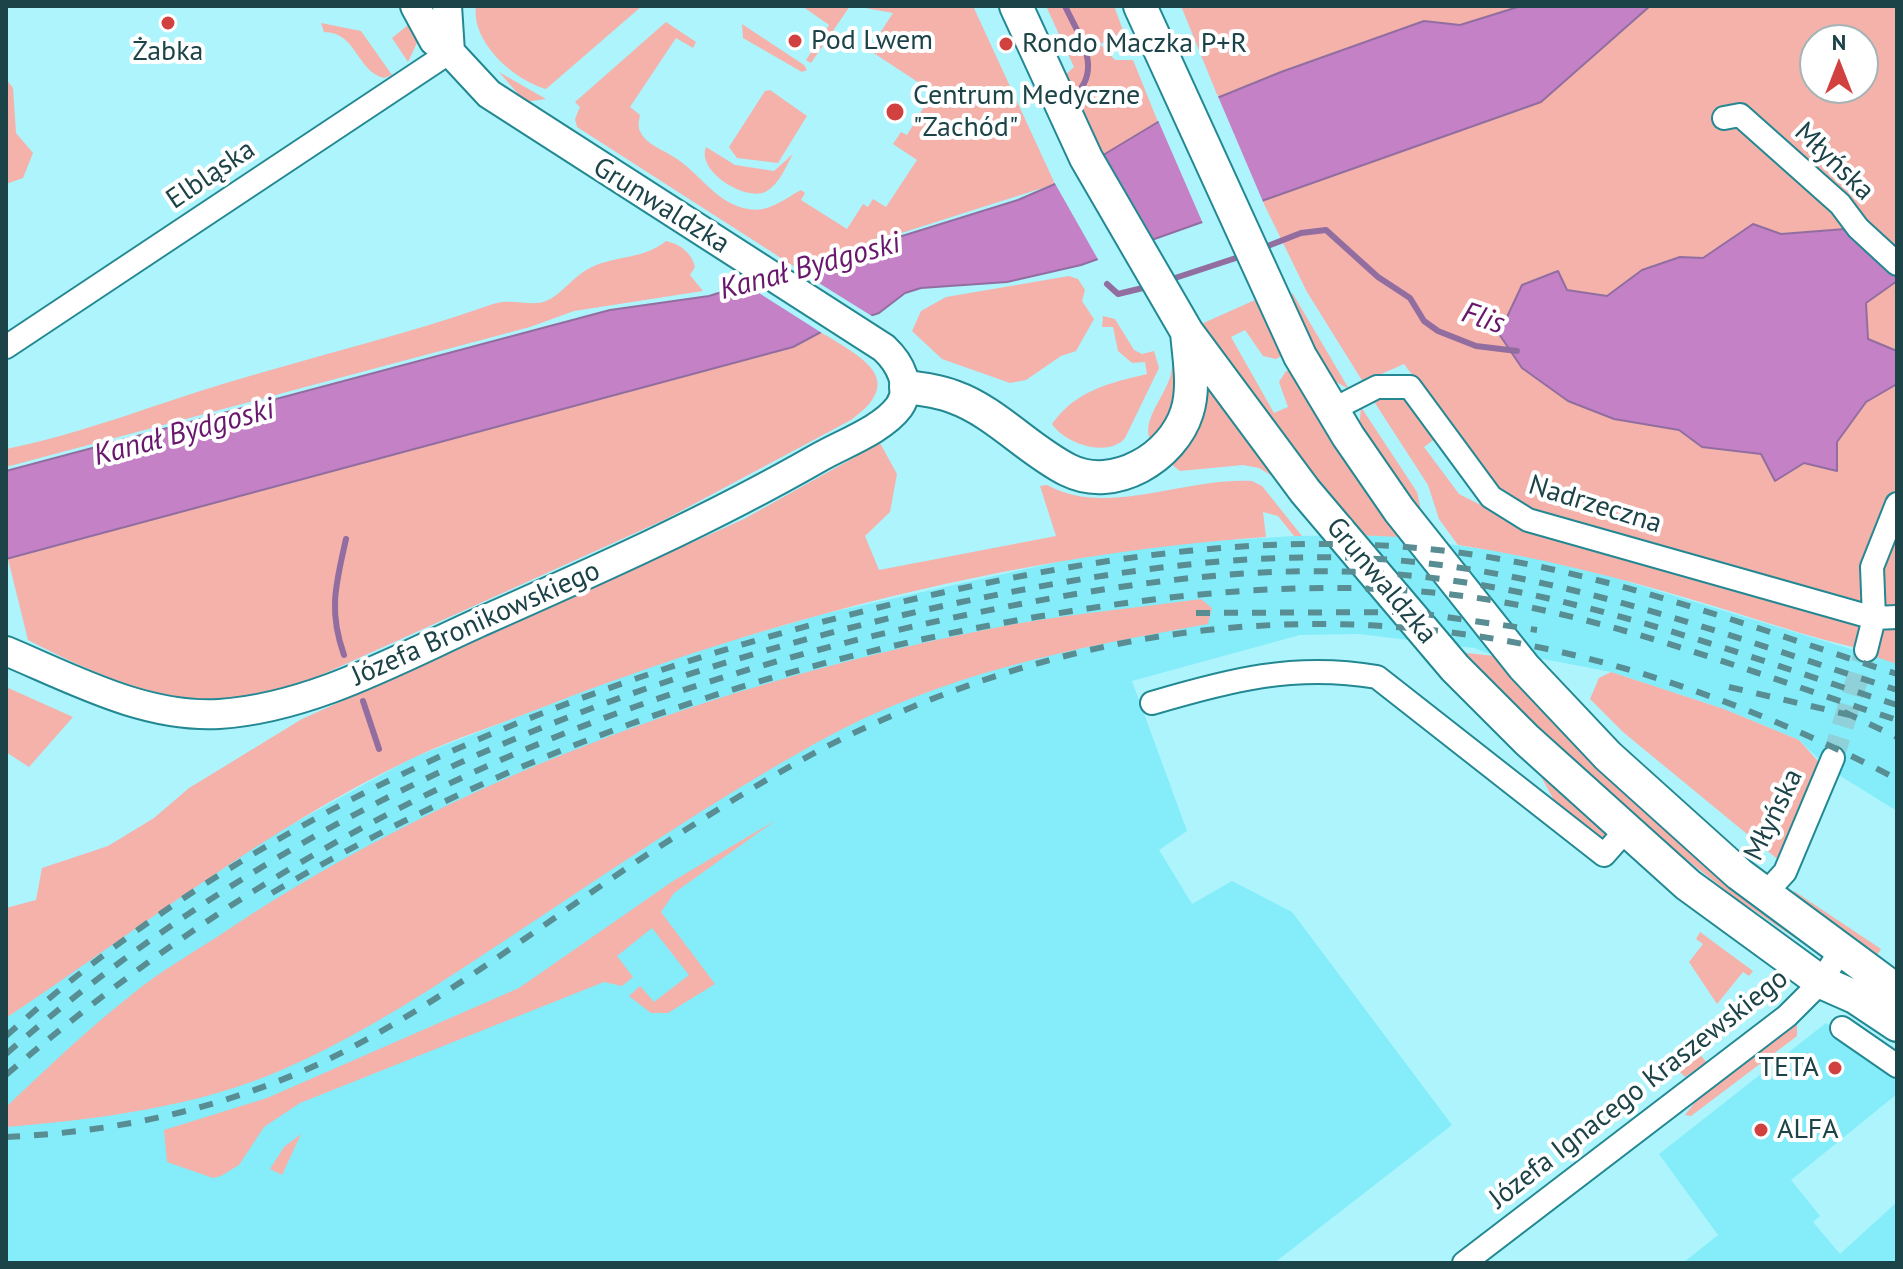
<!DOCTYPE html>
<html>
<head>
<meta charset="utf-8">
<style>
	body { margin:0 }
	#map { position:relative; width:1903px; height:1269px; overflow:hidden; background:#adf4fd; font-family:"PT Sans",sans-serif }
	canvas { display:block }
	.frame { position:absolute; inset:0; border:8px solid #1c4348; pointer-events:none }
	.north { position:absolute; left:1799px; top:24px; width:80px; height:80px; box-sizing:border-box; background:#fff; border:2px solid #a4b4b6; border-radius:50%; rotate:0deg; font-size:22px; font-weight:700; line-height:32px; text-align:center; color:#1c4348 }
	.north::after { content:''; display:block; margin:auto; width:28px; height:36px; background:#d0413f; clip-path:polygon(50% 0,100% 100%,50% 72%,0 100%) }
</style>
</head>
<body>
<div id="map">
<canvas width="1903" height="1269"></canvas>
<div class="frame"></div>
<div class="north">N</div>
</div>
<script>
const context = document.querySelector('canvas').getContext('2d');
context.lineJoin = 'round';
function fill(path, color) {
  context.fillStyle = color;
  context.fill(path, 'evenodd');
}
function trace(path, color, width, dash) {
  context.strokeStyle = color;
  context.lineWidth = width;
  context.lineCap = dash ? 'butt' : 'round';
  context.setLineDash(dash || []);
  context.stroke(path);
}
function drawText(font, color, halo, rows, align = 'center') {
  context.font = font + ' "PT Sans",sans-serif';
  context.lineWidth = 8;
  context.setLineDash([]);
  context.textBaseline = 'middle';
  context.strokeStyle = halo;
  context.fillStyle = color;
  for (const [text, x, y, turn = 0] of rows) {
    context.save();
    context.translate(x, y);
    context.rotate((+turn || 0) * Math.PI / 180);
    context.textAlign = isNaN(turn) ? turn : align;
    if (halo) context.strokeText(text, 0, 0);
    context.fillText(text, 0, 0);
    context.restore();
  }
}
const built = new Path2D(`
	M1386,535l137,20 89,22 285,86v148l-68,-42 -30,-29 -75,-31 -113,-37 -57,-11 -38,-6 -21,1 -21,-8 -115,-14 -59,1 -168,46 55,150 -28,19 33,54 40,-23 60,31 160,213 -178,138h-1268v-245l236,-166 170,-94 252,-98 159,-46 239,-53 104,-17 128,-8z
	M1826,1023l71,52v19l-106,86 29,36 -7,6 27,32 57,-52v61h-214l35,-28 -59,-81z`);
const green = new Path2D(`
	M476,6h166l-96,83c-32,-9 -75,-47 -70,-83z
	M802,6h48l-39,57 -5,-3 23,-35z
	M854,6h119l82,178 -260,83 -218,-140 -2,-8 5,-12 -5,-5 91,-80 30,20 -3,6 -17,-10 -46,69 10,8c-1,6 -3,12 1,18 6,12 25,18 36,26 23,15 40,45 71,50 21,4 36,-10 53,-19l4,3 -4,7 46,29 16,-25 5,3 5,-8 13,8 31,-47 -24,-16 8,-12 6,3 26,-43 -64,-42 24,-37z
	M1046,6h68l10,27 -24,11 15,16h18l25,62 -57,34 -39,-78 12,-11z
	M1181,6h340l-61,19 -36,-4 -206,76z
	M1650,6h247v658l-27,-9 -4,-5c-60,-13 -117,-34 -176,-51 -77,-23 -153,-42 -232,-54l-19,-26 -11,-34 -55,-85 11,-5 21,2 31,41 -12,9 35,47 53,27 21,-7 -34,-24 -95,-126 -41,18 -56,-90 -45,-92 279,-98zM1815,40h48v48h-48z
	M413,21l4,22 -9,19 -16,-24z
	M321,23l40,8 31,44 -8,3c-28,-7 -27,-46 -60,-46z
	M742,24l62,41 3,5 -5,2 -59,-34z
	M499,72l47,27 -21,3z
	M6,79l7,9 3,45 17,20 -10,25 -17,6z
	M770,90l37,26 -29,47 -41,-5 -8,-11 36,-56z
	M706,147l29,18 39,6 19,-17c-7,12 -13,29 -26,37 -19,12 -71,-19 -61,-44z
	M666,241c14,3 26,12 29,26l-5,8 13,16 -129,20 -44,16 -524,140v-18c75,-15 147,-44 220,-66 89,-27 179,-48 267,-79 19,-6 39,3 53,-3 17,-7 26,-25 48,-35 26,-11 50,-7 72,-25z
	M1069,276l9,3 7,11 -3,11 12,18 -18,32 -15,5 -35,24 -16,3 -68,-24 -30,-28 9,-20 25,-14z
	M1290,293l3,1 56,95 -22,-12z
	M1255,300l27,44 -1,12 -5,3 -13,-3 -18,-26 -14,7 43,76 14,-6 -9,-25 7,-11h7l108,166 -45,-2 -157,-210z
	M1103,316l12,3 19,31 8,4 12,-3 5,17 -34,70c-17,20 -60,6 -73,-14 24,-34 58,-41 95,-50l-2,-12 -13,1 -14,-12 -5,-24h-11z
	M821,332c37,24 89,46 30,88l-187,100 -367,166c-27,7 -56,15 -84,15 -64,-2 -129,-32 -185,-61l-20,-81 784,-212z
	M1177,363l4,30 -27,53c-20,-25 19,-53 18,-82z
	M1208,384l71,96 -20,-12 -16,-3 -63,6 -13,-10 35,-74z
	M1361,407l56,85 6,27 -64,-89z
	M880,443l17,31 -7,38 -25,24 14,34 177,-34 -16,-50 7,-1c59,33 138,-8 205,-4l10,5 40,50h-8l-16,-20 -15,-4 3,25c-246,17 -491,80 -720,169 -45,18 -92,32 -135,53 -146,70 -271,170 -405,259v-110l30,-8 6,-32 66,-22 46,-28 35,-30 113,-69 442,-200z
	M1201,599l11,9 -4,16c-139,25 -266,49 -392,119 -104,58 -203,126 -303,192 -74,49 -147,98 -229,134 -86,38 -185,50 -278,58v-20c40,-38 81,-77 124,-111 30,-25 66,-45 99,-67 228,-151 488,-245 755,-299 71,-15 145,-21 217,-31z
	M1457,652l38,4 309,288 -70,-47 -118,-93z
	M1611,672l113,37 75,31 26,29 -33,102 -169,-139 -33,-33 9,-21z
	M6,687l67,30 -44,50 -23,-15z
	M1533,762l77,71 -7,16 -41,-34z
	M776,820l-102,73 -13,19 54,72 -47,29h-17l-22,-17 11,-10 14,16 35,-27 -37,-47 -35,28 16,21 -11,9 -18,-4 -304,121 -36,24 -25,38 -18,11 -8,2 -46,-16 -3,-32 103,-32 252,-110 154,-107z
	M1794,891l87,58 -7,11 -82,-58z
	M1700,932l53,39 -4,5 -6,-4 -26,32 -28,-42 14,-18 -7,-5z
	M1797,1024v12l-106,80 -6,-1 11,-14z
	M1692,1045l15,18 -22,14 -15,-15z
	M301,1134l-19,41 -12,-6 14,-22z`);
const water = new Path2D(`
	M1521,6h129l-109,96 -460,163 -74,17 -86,6 -16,5 -26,20 -58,19 -28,15 -787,212v-88l604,-161 99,-14 309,-96 37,-16 103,-62 123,-50 143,-51 36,4z
	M1753,224l28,10 77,-6 39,38v15l-31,22 2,36 29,12v33l-31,18 -29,40v29l-33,-8 -29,18 -14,-27 -59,-7 -23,-17 -65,-11 -46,-18 -46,-33 -23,-34 23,-49 36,-14 9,19 40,6 35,-26 38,-13 23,1z`);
const pier = new Path2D(`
	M1217,94l47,110 -60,22 -47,-108z
	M1099,152l39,98 -38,13 -47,-83z
	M790,265l85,53 -50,17 -85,-54z`);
const stream = new Path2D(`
	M1065,6c14,30 39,63 9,90
	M1260,249l41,-16 25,-3 52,47 32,21 14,23 14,10 38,15 41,5
	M1169,280l73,-24
	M1107,284l11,10 33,-8
	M344,655c-16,-45 -8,-71 2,-116
	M363,701l16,48`);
const minorTunnel = new Path2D(`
	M1833,758l33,-108`);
const minor = new Path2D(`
	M1724,118l16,-3 100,89 18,24 39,36
	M6,347l444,-295
	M1332,410l45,-23h33l81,110 37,23 346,98 23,-1
	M1866,650l8,-32 -2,-51 25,-63
	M1152,703c78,-23 142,-40 225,-26l227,178 22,-25
	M1764,895l21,-23 48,-114
	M1842,1028l55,38
	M1464,1263l323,-247 34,-34 19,-31`);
const tertiary = new Path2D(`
	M447,6l3,46
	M6,651c67,28 138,67 213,63 92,-6 179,-55 261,-92 115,-51 228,-101 338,-164 24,-14 64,-28 81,-51 14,-20 1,-44 -15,-59l-395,-254 -39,-42 -16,-11 -19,-35`);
const secondary = new Path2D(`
	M1016,6l70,152 101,174 118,159 150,177 72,72 161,145 133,97 34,15 42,28
	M1140,6l160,350 48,80 51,74 125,157 84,89 131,118 158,117
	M906,387c16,2 33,4 48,10 42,15 74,53 114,73 46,23 105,-13 119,-58 8,-25 2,-54 0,-80`);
const rail = new Path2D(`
	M1196,613l215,-1 126,18
	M1729,687l125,29
	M1844,712l53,25
	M272,893c247,-146 516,-237 800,-282 131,-21 267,-32 399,-14 146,21 287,78 426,123
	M6,1036c249,-225 564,-354 887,-432 168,-40 339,-70 513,-57 170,13 330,75 491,127
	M6,1054c279,-244 605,-379 965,-454 145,-30 296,-53 445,-38 166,18 323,77 481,128
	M6,1075c292,-252 598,-386 974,-463 142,-29 290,-51 435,-36 166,17 324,78 482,129
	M6,1137c111,-5 216,-28 317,-75 116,-56 220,-139 328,-210 75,-48 149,-96 231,-132 347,-155 685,-113 1015,59`);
const markers = [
	[168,23,8,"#d0413f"],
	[795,41,8,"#d0413f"],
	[1006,44,8,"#d0413f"],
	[895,112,10,"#d0413f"],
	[1835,1068,8,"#d0413f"],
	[1761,1130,8,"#d0413f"]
];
const poiNames = [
	["Pod Lwem",811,41],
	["Rondo Maczka P+R",1022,44],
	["Żabka",168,52,"center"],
	["Centrum Medyczne",913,96],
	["\"Zachód\"",913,128],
	["TETA",1819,1068,"right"],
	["ALFA",1777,1130]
];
const streetNames = [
	["Młyńska",1834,162,44],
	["Elbląska",211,175,-34],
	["Grunwaldzka",661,206,32],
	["Nadrzeczna",1595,505,17],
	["Grunwaldzka",1381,581,50],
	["Józefa Bronikowskiego",476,624,-24],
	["Młyńska",1774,815,-64],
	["Józefa Ignacego Kraszewskiego",1639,1089,-38]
];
const waterNames = [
	["Kanał Bydgoski",810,267,-15],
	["Flis",1483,319,18],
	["Kanał Bydgoski",184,433,-15]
];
fill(built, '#84edf9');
fill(green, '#f4b2ab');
fill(water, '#c481c6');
trace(water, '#926ea0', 2);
fill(pier, '#adf4fd');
trace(stream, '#926ea0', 6);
trace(minorTunnel, '#90d1d9', 22, [22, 11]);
trace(minor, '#238892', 26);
trace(tertiary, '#238892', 32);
trace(secondary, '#238892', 36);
trace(minor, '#fff', 22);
trace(tertiary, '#fff', 28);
trace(secondary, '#fff', 32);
trace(rail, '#588d93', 6, [14, 14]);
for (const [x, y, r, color] of markers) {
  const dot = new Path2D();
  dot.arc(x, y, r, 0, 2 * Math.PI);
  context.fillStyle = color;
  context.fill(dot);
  trace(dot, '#fff', 3);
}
drawText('28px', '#1c4348', '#fff', poiNames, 'left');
drawText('28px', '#1c4348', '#fff', streetNames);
drawText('italic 30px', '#68176c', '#fff', waterNames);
</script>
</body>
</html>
